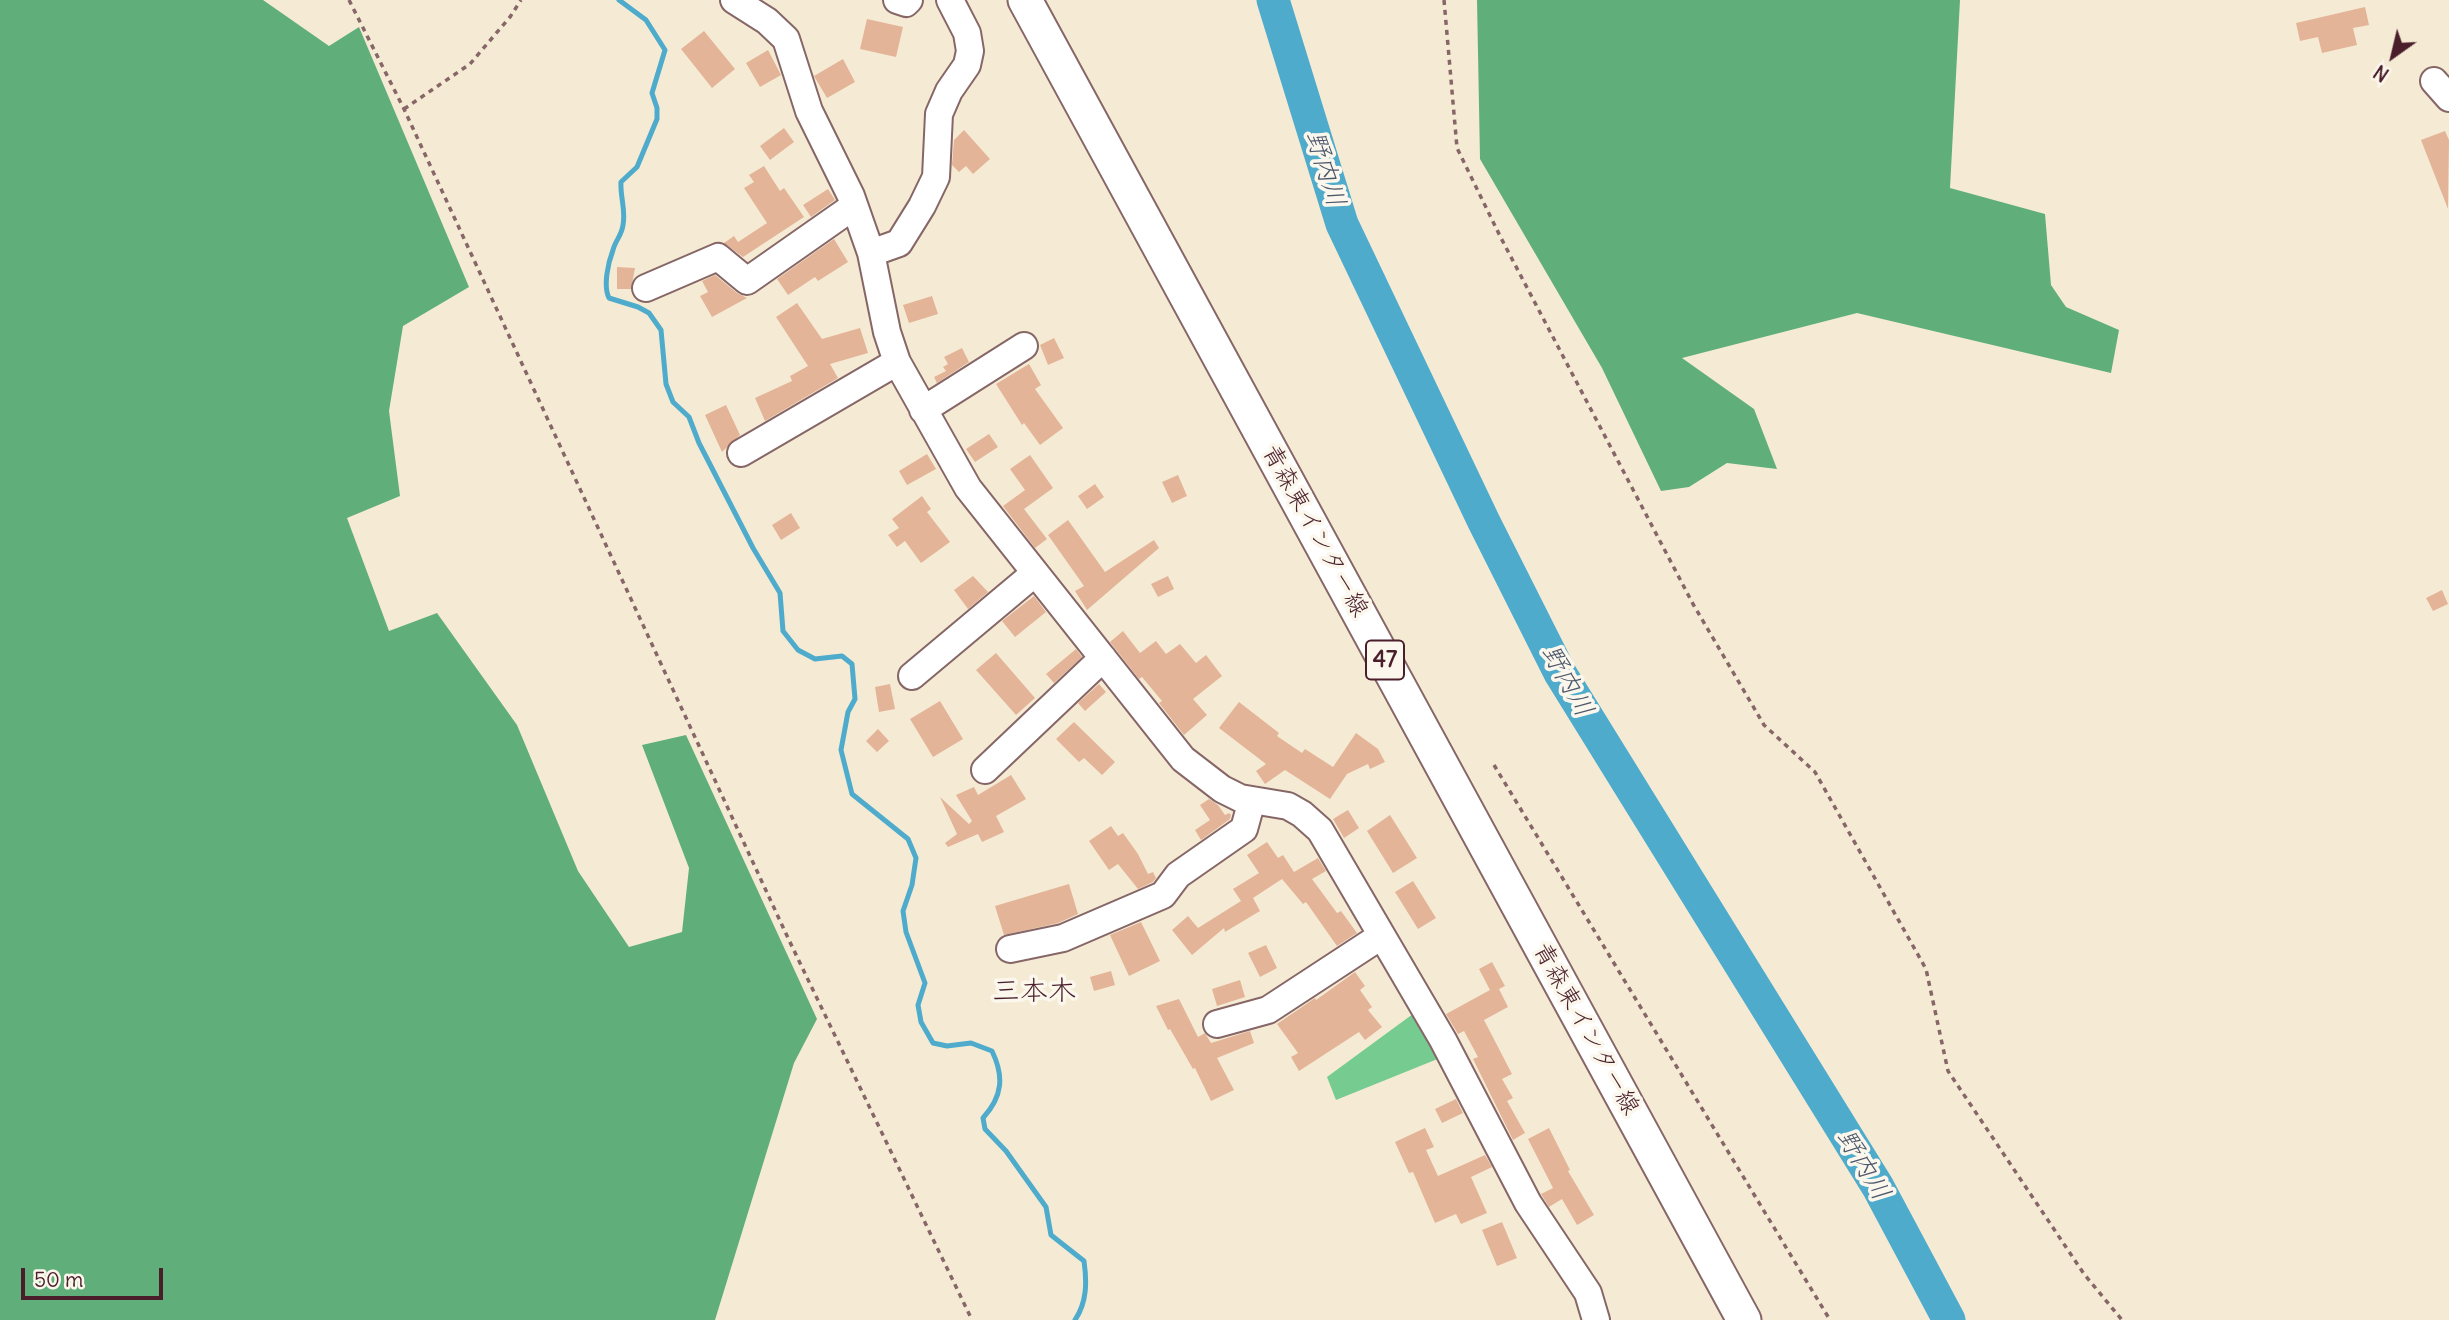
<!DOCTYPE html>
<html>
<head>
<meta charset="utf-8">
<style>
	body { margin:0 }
	#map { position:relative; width:2449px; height:1320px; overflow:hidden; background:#f5ebd5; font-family:Delius,sans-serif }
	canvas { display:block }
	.north { position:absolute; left:2358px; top:21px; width:70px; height:70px; -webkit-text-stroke:5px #fbf7ec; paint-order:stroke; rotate:214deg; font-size:19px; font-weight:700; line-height:28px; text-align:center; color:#4a1f2b }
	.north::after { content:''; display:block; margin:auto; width:24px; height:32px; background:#4a1f2b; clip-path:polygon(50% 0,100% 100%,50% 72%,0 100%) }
	.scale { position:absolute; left:21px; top:1268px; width:142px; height:32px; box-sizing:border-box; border:4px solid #4a1f2b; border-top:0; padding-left:9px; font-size:21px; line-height:24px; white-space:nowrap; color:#4a1f2b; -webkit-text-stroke:5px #fbf7ec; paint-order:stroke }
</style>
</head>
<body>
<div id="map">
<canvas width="2449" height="1320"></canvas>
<div class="north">N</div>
<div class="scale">50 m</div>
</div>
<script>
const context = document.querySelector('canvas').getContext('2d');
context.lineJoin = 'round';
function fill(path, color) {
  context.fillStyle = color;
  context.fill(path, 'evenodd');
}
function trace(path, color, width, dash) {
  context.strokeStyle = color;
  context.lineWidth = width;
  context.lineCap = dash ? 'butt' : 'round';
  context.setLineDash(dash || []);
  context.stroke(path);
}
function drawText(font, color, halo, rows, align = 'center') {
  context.font = font + ' Delius,"Klee One",sans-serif';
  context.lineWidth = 7;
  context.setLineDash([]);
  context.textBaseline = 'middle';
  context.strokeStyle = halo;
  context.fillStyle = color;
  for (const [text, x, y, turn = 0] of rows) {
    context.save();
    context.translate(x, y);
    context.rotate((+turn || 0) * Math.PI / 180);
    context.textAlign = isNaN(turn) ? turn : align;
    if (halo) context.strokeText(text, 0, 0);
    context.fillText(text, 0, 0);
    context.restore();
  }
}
const green = new Path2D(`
	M1417,1011l23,47 -104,42 -9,-23z`);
const forest = new Path2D(`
	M0,0h263l66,46 30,-19 110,260 -66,39 -14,85 11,85 -53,22 42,113 48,-18 80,112 61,146 51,76 53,-15 7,-64 -47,-123 44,-10 131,284 -23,44 -79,257h-715z
	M1477,0h483l-10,188 95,26 6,71 15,22 53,23 -8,43 -254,-60 -175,45 72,51 23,60 -50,-6 -38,24 -28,4 -59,-123 -122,-209z`);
const stream = new Path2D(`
	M619,0l27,20 19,30 -13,43 5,15v11l-20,48 -16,15c-1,15 5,28 2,43 -1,10 -8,16 -10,25 -5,13 -10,36 -4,48l29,9 11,6 12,17 5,54 7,18 16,15 10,26 54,105 27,45 3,38 15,19 17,9 27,-3 10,8 3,35 -7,13 -7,38 11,44 56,45 8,19 -4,27 -9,26 3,21 19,51 -7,22 3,17 12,21 14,3 24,-3 21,8c12,25 11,45 -9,67l2,11 21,22 40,56 5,28 33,26c3,21 3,41 -9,59`);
const river = new Path2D(`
	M1273,0l69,224 142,298 76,151 318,514 71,133`);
const building = new Path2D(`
	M2365,7l4,18 -16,3 4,17 -35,8 -4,-16 -18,4 -4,-18z
	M867,19l36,8 -7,30 -36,-8z
	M704,31l31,38 -23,19 -31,-39z
	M768,50l13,25 -21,12 -14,-24z
	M843,59l12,23 -28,16 -13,-22z
	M784,128l10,14 -24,18 -10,-14z
	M964,130l26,29 -17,15 -7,-8 -7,6 -7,-7 2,-25z
	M2445,131l4,9 -1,69 -27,-69z
	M764,166l16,25 4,-3 20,29 -61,40 -19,-14 10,-7 4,6 29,-19 -23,-35 10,-6 -5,-7z
	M828,189l7,11 -24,17 -8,-12z
	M834,239l14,23 -30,19 -3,-4 -27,18 -11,-16z
	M617,267l18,1 -4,21h-14z
	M715,275l22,18 10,5 -35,19 -12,-21 8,-4 -6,-11z
	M932,296l6,18 -29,9 -6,-18z
	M797,303l25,36 38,-11 8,25 -38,11 8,14 -73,43 -10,-23 37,-17 -2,-5 18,-10 -32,-49z
	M1054,338l10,20 -16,7 -8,-20z
	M962,348l7,14 -32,21 -3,-6 12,-6 -3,-4 5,-3 -4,-7z
	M1029,364l12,21 -6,4 28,39 -23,17 -16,-22 -2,2 -26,-41z
	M726,405l14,30 -18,17 -17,-37z
	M989,434l9,13 -23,15 -9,-13z
	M927,454l9,15 -29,16 -8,-14z
	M1030,455l23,33 -29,21 23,30 -12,9 -32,-42 22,-16 -15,-21z
	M1178,475l9,21 -15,7 -10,-21z
	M1095,484l9,13 -17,12 -9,-13z
	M922,496l9,13 -4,3 23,30 -29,21 -16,-22 -8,6 -9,-12 11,-7 -7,-9z
	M791,513l9,15 -19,12 -9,-15z
	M1068,520l37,52 49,-32 5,8 -72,62 -12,-19 9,-5 -36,-51z
	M973,576l15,16 -20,17 -14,-19z
	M1168,576l6,13 -16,8 -7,-13z
	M2442,590l6,14 -15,7 -7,-13z
	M1034,596l12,16 -31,25 -13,-16z
	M1123,631l17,22 16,-12 10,13 14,-10 16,19 10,-8 16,21 -29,23 14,16 -23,20 -25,-32 3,-2 -20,-24 -3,2 -29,-37z
	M1076,649l6,8 -28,26 -8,-9z
	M996,653l39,45 -19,17 -40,-45z
	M890,684l5,25 -16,3 -4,-25z
	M1099,684l7,8 -21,19 -7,-8z
	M940,701l23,38 -30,18 -23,-38z
	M1239,702l40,31 -2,3 25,17 3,-4 28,18 23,-34 22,16 7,13 -15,7 -2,-5 -21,10 -17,25 -45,-29 -20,14 -9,-13 10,-7 -47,-36z
	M1074,722l41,40 -13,13 -18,-17 -5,4 -23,-23z
	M878,729l11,12 -12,11 -11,-11z
	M1011,775l15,24 -30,17 8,16 -22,10 -4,-8 -30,13 -3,-4 12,-9 -17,-37 29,27 3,-3 -16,-26 18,-8 4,8z
	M1209,799l9,6 7,10 4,-2 2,2 -1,4 -29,21 -6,-10 15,-10 -10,-15z
	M1348,810l11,18 -15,10 -11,-19z
	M1390,815l27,43 -24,15 -26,-42z
	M1111,826l7,10 5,-3 15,21 10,20 5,-2 3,6 -3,4 -15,7 -20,-25 -9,6 -20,-29z
	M1267,842l11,16 5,-3 11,17 24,-14 8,13 -14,8 25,34 4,-2 16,22 -20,13 -31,-44 -3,2 -21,-25 -29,19 7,13 -35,21 -1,-4 -32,27 -20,-25 16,-14 10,12 43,-27 -8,-12 26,-16 -12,-18z
	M1413,881l23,37 -18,11 -23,-37z
	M1069,884l9,30 -20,9 -54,12 -9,-29z
	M1141,922l19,39 -31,15 -19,-41z
	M1266,945l11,23 -17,9 -12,-24z
	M1492,962l13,24 -6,3 9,18 -24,13 28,54 -10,5 11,19 -6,3 18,32 -12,7 -40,-81 5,-2 -14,-26 -6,3 -12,-20 44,-24 -11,-21z
	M1111,971l4,14 -21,6 -4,-14z
	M1355,972l10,14 -5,4 12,17 -4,3 14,17 -17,13 -6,-8 -60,39 -8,-14 7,-4 -21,-29 38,-26 1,2z
	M1240,980l5,17 -28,9 -5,-17z
	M1179,999l19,38 7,-4 6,10 39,-12 4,12 -37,15 17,32 -23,11 -16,-33 -2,1 -23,-40 -2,1 -12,-24z
	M1456,1099l7,14 -21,10 -7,-14z
	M1425,1128l9,19 -8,3 12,26 47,-21 7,12 -21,10 16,36 -26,11 -5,-10 -21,9 -22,-51 -4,1 -14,-31z
	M1549,1128l21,42 -2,1 26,44 -17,10 -15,-26 -13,8 -8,-13 12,-6 -25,-49z
	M1502,1222l15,36 -20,8 -15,-36z`);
const path = new Path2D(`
	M349,0l55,109 384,829 184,382
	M1444,0l13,148 44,90 192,366 71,121 51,47 111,197 22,102 136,203 38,46
	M404,109l66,-45 40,-47 11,-17
	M1494,765l336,555`);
const minor = new Path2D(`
	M734,0l33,21 19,18 23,72 42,85 20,57 16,79 10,30 71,126 215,271 39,30 18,9 48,8 14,8 18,16 123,210 85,163 60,90 8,27
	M897,0l9,3 3,-3
	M2434,81l15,17
	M871,253l28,-10 23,-37 14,-29 3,-63 10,-23 18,-26 3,-14 -3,-18 -17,-33
	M646,288l72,-31 29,24 107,-75
	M923,410l101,-64
	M741,453l156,-91
	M912,676l123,-103
	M985,770l118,-112
	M1010,949l53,-11 100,-43 15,-20 66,-46 8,-29
	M1217,1024l51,-14 113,-74`);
const major = new Path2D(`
	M1025,0l719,1320`);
const shields = [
	[1385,660,38]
];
const shieldNames = [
	["47",1385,660]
];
const streetNames = [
	["青森東インター線",1315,531,61],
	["青森東インター線",1586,1029,61]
];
const waterNames = [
	["野内川",1325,169,73],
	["野内川",1567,681,61],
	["野内川",1863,1165,59]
];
const quarterNames = [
	["三本木",1034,992]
];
fill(green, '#75cb90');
fill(forest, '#60af7a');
trace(stream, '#4eabcc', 5);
trace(river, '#4eabcc', 33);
fill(building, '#e3b497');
trace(minor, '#866666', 30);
trace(major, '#866666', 37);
trace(path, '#866666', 3.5, [5, 5]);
trace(minor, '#fff', 26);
trace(major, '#fff', 33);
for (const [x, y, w] of shields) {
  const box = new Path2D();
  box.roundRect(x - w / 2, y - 19.5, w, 39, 5);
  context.fillStyle = '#fbf7ec';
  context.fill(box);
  trace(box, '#4a1f2b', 2);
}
drawText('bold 23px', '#4a1f2b', null, shieldNames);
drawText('24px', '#4a1f2b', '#fbf7ec', streetNames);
drawText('italic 26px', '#4c576b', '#fbf7ec', waterNames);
drawText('28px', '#4a1f2b', '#fbf7ec', quarterNames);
</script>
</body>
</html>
